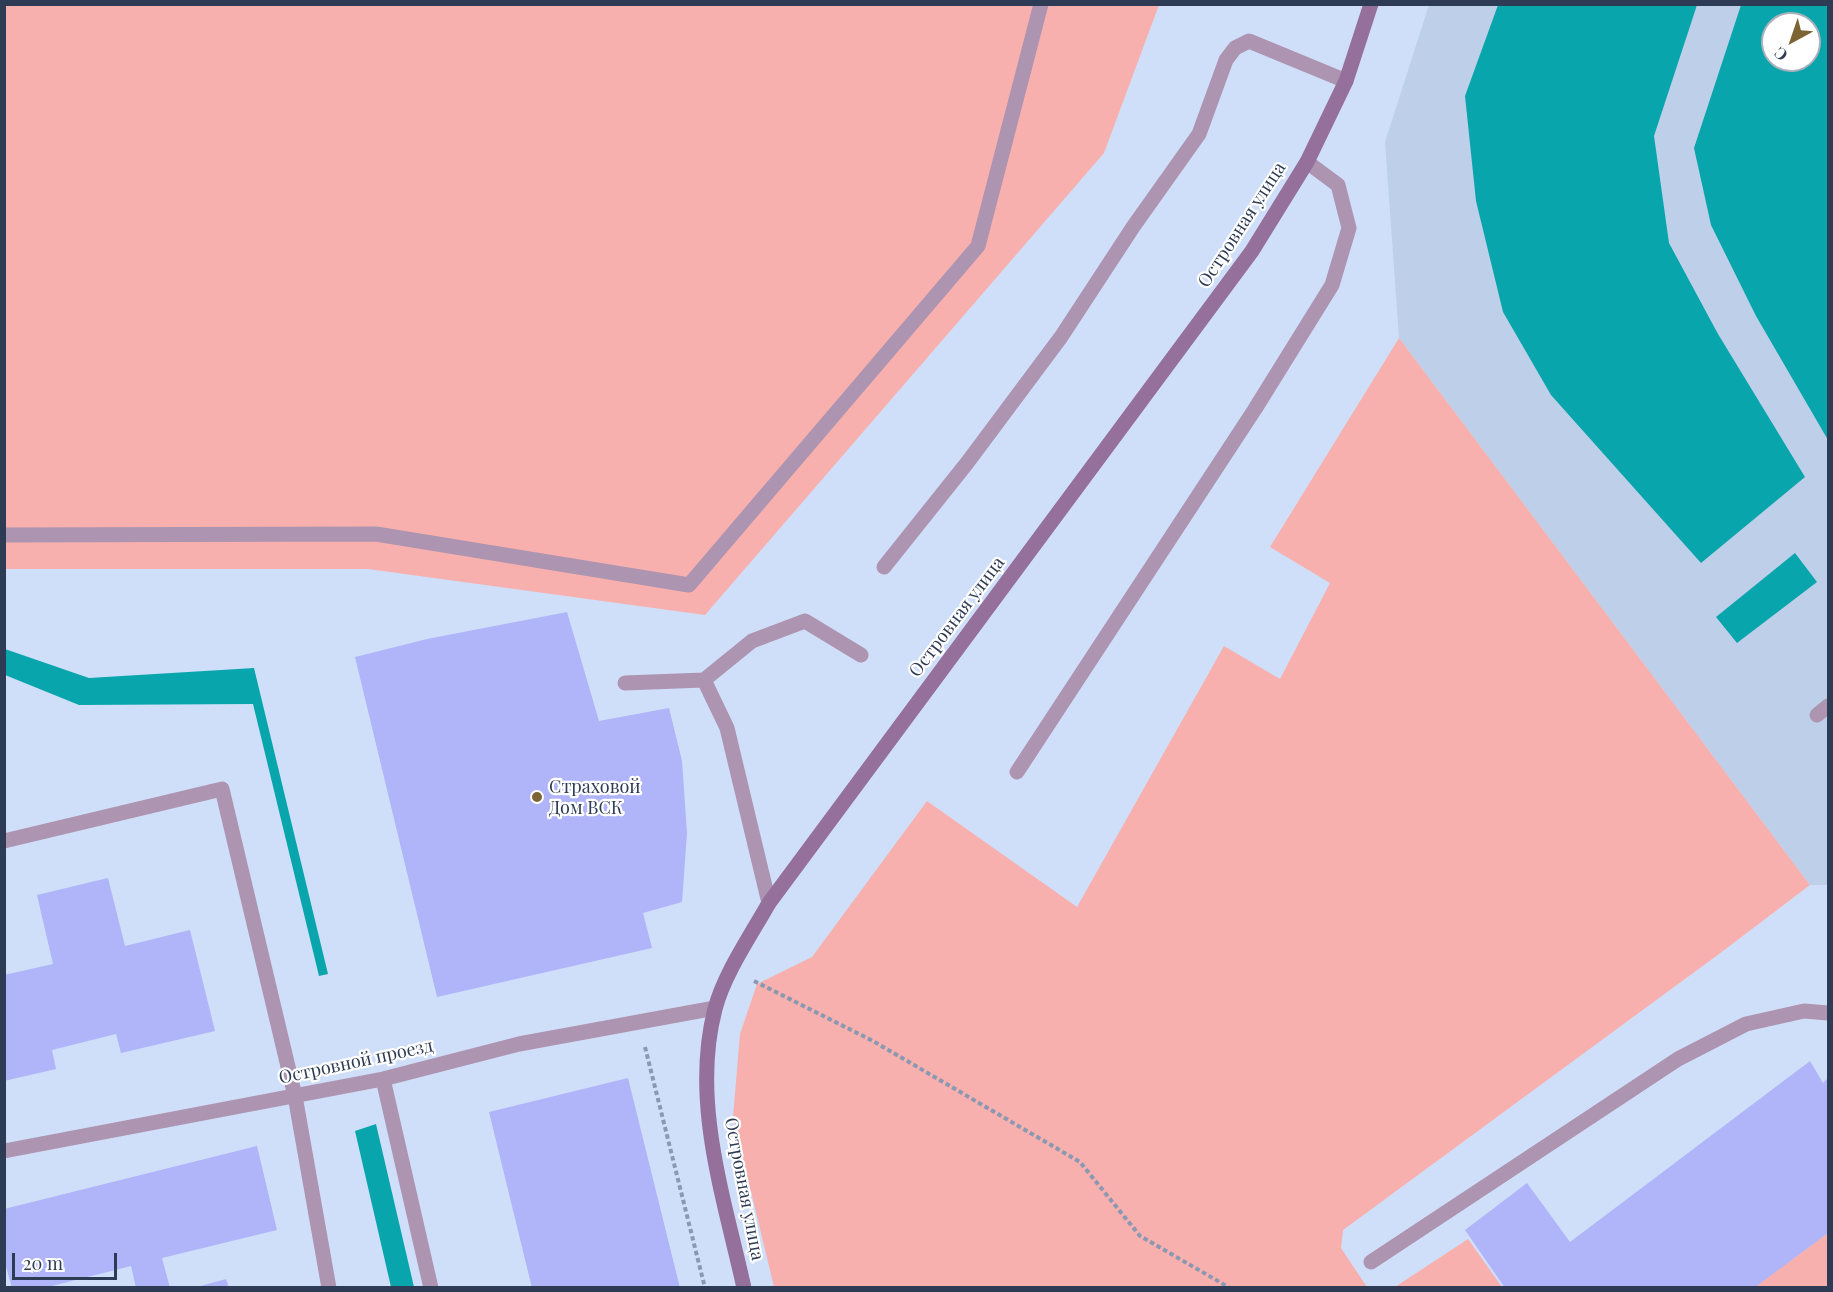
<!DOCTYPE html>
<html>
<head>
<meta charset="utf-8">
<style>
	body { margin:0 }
	#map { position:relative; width:1833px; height:1292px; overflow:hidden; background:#d0dff9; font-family:"Playfair Display",serif }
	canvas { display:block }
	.frame { position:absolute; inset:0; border:6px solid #2d3b54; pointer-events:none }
	.north { position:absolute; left:1761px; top:12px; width:60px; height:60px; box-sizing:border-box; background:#fff; border:2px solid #abb1bb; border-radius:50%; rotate:220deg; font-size:16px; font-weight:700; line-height:24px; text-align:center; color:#2d3b54 }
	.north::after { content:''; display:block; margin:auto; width:21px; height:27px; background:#7d6435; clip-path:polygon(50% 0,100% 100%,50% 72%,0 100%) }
	.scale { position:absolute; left:12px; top:1253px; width:105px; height:27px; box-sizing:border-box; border:3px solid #2d3b54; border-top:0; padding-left:8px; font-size:18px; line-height:21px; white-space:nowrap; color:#2d3b54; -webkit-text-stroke:4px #fff; paint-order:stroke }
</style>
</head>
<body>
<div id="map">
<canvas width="1833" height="1292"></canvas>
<div class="frame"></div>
<div class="north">С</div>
<div class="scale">20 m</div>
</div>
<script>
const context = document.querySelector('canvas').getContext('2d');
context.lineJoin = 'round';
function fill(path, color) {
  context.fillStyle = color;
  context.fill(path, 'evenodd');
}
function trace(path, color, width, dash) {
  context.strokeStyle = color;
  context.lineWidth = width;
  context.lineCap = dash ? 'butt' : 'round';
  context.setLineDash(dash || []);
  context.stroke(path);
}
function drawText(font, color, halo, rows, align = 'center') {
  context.font = font + ' "Playfair Display",serif';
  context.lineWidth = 4.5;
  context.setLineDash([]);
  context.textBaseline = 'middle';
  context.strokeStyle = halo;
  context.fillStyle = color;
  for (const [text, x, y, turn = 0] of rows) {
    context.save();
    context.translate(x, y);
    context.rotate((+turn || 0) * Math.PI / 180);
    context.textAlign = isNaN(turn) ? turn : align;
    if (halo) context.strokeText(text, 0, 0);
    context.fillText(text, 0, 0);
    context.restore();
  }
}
const built = new Path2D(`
	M1429,5h399v880h-18l-411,-547 -14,-196zM1773,24h36v36h-36z`);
const green = new Path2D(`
	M5,5h1154l-55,148 -399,462 -337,-46h-363z
	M1399,338l411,547 -91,69 -376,276 -2,18 26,39h-593l-41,-170 7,-83 17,-50 55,-27 115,-156 150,106 147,-261 56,33 50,-96 -60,-36z
	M1828,1233v54h-74z
	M1468,1239l34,48h-107z`);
const water = new Path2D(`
	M1498,5h199l-43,131 15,107 49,91 87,143 -104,86 -150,-168 -48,-83 -27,-111 -11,-105z
	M1741,5h87v435l-72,-124 -45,-91 -17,-77zM1773,24h36v36h-36z
	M1795,553l22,29 -80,61 -21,-26z
	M5,649l84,29 165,-10 74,306 -9,2 -66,-272 -174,1 -74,-30z
	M376,1124l38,163h-23l-36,-156z`);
const building = new Path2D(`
	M567,612l32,109 70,-13 13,53 5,72 -5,69 -39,11 9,35 -215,49 -82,-340 72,-18z
	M108,878l17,68 65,-16 25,101 -94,22 -5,-19 -64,16 4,19 -52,12v-106l49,-11 -16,-69z
	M1810,1061l13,22 5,-5v155l-74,55h-249l-40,-58 62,-47 43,59z
	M628,1078l52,210h-148l-43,-176z
	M257,1146l20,84 -115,28 8,30h-34l-5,-22 -87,22h-32l-8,-29v-50z
	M226,1279l3,9h-32v-1z`);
const path = new Path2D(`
	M754,981l119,60 207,121 60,74 90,52
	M645,1047l60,241`);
const lane = new Path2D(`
	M4,535l372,-1 313,51 289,-339 63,-242
	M884,567l83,-104 94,-126 72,-110 66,-93 27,-74 9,-12 14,-7 97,40
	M704,680l23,48 42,175
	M625,683l79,-3 48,-39 53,-20 56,34
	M1817,715l11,-9
	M1017,772l238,-363 77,-124 17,-57 -11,-43 -31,-23
	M4,841l218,-52 73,307 34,192
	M1371,1262l307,-203 68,-35 58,-13 24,2`);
const street = new Path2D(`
	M383,1079l48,209
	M4,1151l379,-72 136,-35 196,-36`);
const secondary = new Path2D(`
	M744,1288c-20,-91 -53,-187 -29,-279 9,-35 36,-74 54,-106l483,-652 55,-89 39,-81 25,-77`);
const markers = [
	[537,797,6,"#7d6435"]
];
const streetNames = [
	["Островная улица",1242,225,-57],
	["Островная улица",957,617,-53],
	["Островной проезд",356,1062,-12],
	["Островная улица",744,1189,79]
];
const poiNames = [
	["Страховой",549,787],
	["Дом ВСК",549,808]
];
fill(built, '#becfe9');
fill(green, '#f7b0ae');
fill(water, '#09a5ad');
fill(building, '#b0b4f8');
trace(path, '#8a98b2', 4, [4.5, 3]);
trace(lane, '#ad94b1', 15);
trace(street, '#ad94b1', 15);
trace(secondary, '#94709b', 15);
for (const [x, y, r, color] of markers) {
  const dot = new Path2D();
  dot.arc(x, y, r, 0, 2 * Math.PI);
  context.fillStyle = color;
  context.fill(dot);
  trace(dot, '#fff', 2);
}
drawText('18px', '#2d3b54', '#fff', streetNames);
drawText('18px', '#2d3b54', '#fff', poiNames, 'left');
</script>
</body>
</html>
